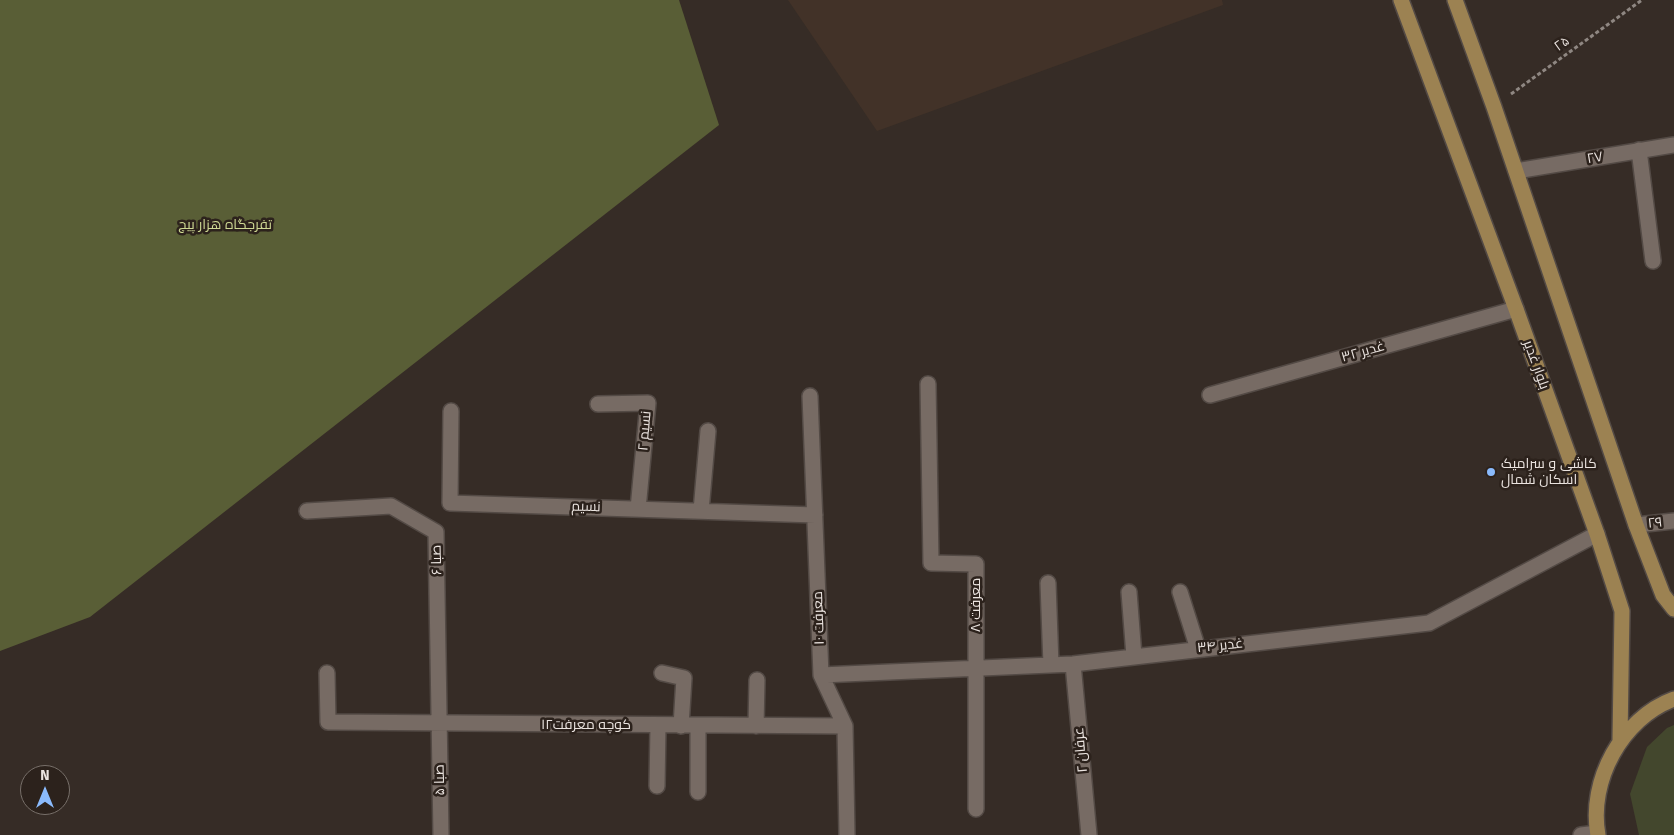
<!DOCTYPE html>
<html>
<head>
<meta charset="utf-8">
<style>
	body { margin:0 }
	#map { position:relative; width:1674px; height:835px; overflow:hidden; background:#362c26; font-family:"Fira Sans",sans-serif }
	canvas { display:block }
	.north { position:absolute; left:20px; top:765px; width:50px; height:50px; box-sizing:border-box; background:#2c221c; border:1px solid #78706a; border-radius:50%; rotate:0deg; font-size:14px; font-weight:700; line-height:20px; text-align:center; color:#ebe4e0 }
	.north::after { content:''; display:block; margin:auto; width:18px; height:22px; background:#8abafc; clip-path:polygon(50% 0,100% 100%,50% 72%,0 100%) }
</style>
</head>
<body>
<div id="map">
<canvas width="1674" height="835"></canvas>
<div class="north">N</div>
</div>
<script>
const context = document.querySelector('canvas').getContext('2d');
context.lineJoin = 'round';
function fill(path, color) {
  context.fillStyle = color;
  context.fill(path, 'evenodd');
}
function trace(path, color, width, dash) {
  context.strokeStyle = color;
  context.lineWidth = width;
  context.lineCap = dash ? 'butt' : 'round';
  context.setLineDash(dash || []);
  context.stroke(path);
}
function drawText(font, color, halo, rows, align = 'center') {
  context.font = font + ' "Fira Sans",Cairo,sans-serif';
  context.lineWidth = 5;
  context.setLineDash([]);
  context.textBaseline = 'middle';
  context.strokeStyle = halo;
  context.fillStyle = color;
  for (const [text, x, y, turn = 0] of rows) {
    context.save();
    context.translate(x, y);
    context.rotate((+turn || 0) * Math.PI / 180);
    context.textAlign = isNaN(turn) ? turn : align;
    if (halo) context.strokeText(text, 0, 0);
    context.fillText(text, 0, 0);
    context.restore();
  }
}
const built = new Path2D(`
	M788,0h434l1,5 -346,126z`);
const green = new Path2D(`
	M1674,725v110h-35l-9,-41 17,-47 20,-19z`);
const forest = new Path2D(`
	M0,0h679l40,125 -629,492 -90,34z`);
const path = new Path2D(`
	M1511,94l131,-94`);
const minor = new Path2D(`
	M1639,150l14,111
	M1516,171l158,-26
	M928,384l3,179 45,1v245
	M1210,395l306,-86
	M810,396l11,279 24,51 2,109
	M598,404l50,-1 -10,106
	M451,411l-1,92 365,12
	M307,511l84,-5 45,26 5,303
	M701,511l7,-80
	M1636,525l38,-4
	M1048,583l3,82
	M1129,592l5,64
	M1180,592l18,57
	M1073,664l16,171
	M327,673l1,49 517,4
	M662,673l22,5 -3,48
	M821,675l252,-11 356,-41 168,-89
	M698,726v66
	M756,726l1,-46
	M657,786l1,-60
	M1581,835l16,-2`);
const major = new Path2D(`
	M1401,0l115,309 81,225 25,77 -2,129
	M1455,0l39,107 142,418 27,70 11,14
	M1598,835c-10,-54 24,-117 76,-136`);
const markers = [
	[1491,472,5,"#8abafc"]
];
const streetNames = [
	["۲۵",1562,44,-36],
	["۲۷",1595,158,-10],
	["۳۲ غدیر",1363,352,-16],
	["بلوار غدیر",1536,365,70],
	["۲ نسیم",645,431,-85],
	["نسیم",586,507,2],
	["۲۹",1655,523,-6],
	["۶ صبا",437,560,-91],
	["معرفت ۸",976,605,-90],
	["معرفت ۱۰",819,618,-92],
	["۳۴ غدیر",1220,646,-6],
	["کوچه معرفت۱۲",586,725],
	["۲ عرفان",1081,750,-95],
	["صبا ۵",440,780,-91]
];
const parkNames = [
	["تفرجگاه هزار پیچ",225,225]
];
const poiNames = [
	["کاشی و سرامیک",1501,464],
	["اسکان شمال",1501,480]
];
fill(built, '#423228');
fill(green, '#43472d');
fill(forest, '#595e36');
trace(minor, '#534a45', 18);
trace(major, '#534a45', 18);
trace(path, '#8f8782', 3, [4, 2.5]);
trace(minor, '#776b64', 15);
trace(major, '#9c8252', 15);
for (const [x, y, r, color] of markers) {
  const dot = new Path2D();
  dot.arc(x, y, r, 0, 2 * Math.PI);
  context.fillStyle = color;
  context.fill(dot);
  trace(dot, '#2c221c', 2);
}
drawText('14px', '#ebe4e0', '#2c221c', streetNames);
drawText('14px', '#ced893', '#2c221c', parkNames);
drawText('14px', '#ebe4e0', '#2c221c', poiNames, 'left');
</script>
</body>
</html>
